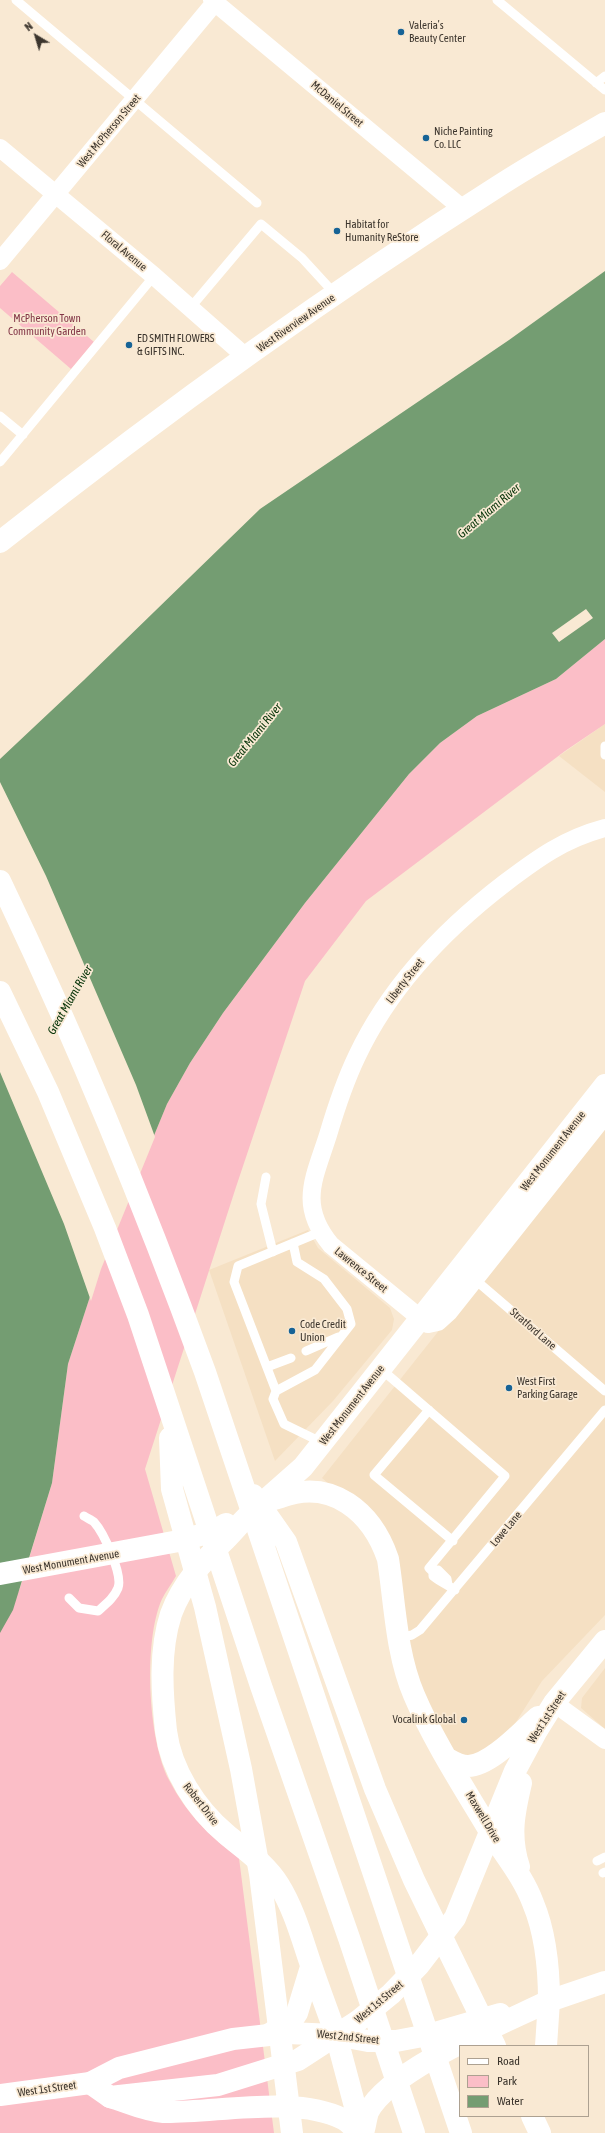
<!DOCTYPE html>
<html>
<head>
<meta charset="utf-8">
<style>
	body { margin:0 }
	#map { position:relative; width:605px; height:2133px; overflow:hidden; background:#f9e9d3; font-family:"Asap Condensed",sans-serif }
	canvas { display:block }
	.legend { position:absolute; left:459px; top:2045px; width:130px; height:72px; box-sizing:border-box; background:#f9e9d3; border:1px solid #ada191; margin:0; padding:5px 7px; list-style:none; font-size:12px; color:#3c352d }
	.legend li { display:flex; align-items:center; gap:8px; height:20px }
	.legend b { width:20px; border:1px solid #ada191 }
	.north { position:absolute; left:16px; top:16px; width:40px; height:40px; -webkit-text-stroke:3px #f9e9d3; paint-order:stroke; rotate:322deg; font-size:11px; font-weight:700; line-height:16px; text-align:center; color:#3c352d }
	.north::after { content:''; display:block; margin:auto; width:14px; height:18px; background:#3c352d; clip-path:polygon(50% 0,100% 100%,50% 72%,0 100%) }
</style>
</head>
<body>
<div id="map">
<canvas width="605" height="2133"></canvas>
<ul class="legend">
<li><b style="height:5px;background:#fff"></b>Road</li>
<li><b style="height:11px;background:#fbbec7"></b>Park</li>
<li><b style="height:11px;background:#749d72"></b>Water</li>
</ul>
<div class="north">N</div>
</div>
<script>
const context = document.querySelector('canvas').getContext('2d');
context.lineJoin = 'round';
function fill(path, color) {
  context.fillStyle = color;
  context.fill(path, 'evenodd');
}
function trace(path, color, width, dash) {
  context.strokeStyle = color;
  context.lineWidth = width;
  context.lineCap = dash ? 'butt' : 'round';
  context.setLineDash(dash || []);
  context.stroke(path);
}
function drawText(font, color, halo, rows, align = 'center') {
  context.font = font + ' "Asap Condensed",sans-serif';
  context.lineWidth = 3.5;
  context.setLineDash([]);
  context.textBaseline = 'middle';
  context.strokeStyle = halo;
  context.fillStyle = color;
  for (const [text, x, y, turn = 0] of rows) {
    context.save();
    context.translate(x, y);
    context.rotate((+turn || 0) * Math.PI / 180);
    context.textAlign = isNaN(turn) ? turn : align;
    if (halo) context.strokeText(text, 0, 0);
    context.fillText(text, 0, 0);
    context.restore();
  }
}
const built = new Path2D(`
	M605,724v68l-46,-36z
	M605,1121v494l-63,66 -31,49 -23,23 -32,5 -37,-63 -21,-120 -69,-91 -7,-6z
	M308,1230l10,18 72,60 4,11 -2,11 -59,71 -58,60 -66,-191z
	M605,1668v61l-24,-21 1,-10z`);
const green = new Path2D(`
	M12,272l82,70 -23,27 -71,-61v-22z
	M605,639v85l-40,27 -199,150 -61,80 -69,206 -91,282 31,107c-4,7 -10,15 -14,23 -19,42 -14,141 7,181 17,33 41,57 70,78l35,275h-274v-504l20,-41 32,-105 16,-119 31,-95 68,-165 23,-41 33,-50 82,-110 104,-129 31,-31 37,-27 79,-37z`);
const water = new Path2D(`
	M605,271v368l-49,40 -79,37 -37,27 -31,31 -104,129 -82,110 -33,50 -23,41 -68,165 -31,95 -16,119 -39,127 -13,23v-874l84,-79 176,-171 249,-169z`);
const pier = new Path2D(`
	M586,609l7,9 -34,24 -7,-9z
	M0,782l46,94 90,209 19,52 -54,132 -10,32 -27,-77 -64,-152z`);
const service = new Path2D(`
	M16,0l241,203
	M497,0l108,90
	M596,83l9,-7
	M191,307l70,-83 41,34 33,36
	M0,416l23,19
	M0,462l154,-186
	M605,746v9
	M266,1177l-5,27 12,48
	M293,1243l4,19 27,17 23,30 4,15 -36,46 -39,21 -3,8 11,25 39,19
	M472,1277l133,114
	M306,1351l32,-14
	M267,1367l24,-9
	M381,1369l124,107 -76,92 4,4v4c7,6 14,8 22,14
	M276,1391l-42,-109 4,-16 82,-34
	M429,1410l-55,65 79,66
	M433,1572l5,-2 9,9 1,6
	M69,1598l10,10 19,3c8,-7 16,-13 20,-23 5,-13 -14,-55 -24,-66 -2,-2 -7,-4 -10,-6
	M399,1638l13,-3 8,-5 185,-220
	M597,1861l8,-4
	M603,1873l2,-1`);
const minor = new Path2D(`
	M212,0l251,209
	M0,148l154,128 92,81
	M0,261l217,-261
	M420,1318l-89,-73c-33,-40 -17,-66 -3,-110 8,-27 17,-54 29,-79 33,-70 88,-127 148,-173 33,-25 59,-44 100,-55
	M554,1703l51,37`);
const tertiary = new Path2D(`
	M549,2001l56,-19`);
const secondary = new Path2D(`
	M0,542c159,-126 325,-246 497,-355 35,-23 72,-43 108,-64
	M420,1318l8,4 9,-2 11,-10 157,-198
	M269,1497l34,-30 302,-382
	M0,1574l184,-34 32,-10 10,-6
	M448,1759c7,4 13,7 20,7 22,0 54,-35 70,-49
	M519,1867c-10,-31 -5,-54 2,-84
	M268,2035l25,-16 4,-6 14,-46
	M336,2035c-8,-23 -17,-46 -25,-70 -9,-26 -17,-56 -32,-80 -14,-22 -34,-35 -53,-51 -30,-25 -55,-64 -60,-103 -4,-38 -7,-80 5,-117 11,-30 32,-53 55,-75 11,-11 23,-27 36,-35 5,-4 13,-5 19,-7 51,-19 91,15 107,62 7,45 8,94 26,136 19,45 50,93 75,135 15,24 34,46 44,73 13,31 16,64 16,98
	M90,2083l20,14 108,-12 80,-25 60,-39 33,-27 28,-29 36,-47 60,-147 21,-39 18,-29 51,-62`);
const primary = new Path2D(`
	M0,2095l90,-12 29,-15 114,-29 54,-6 49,2 32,6h28l32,-6 72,-21`);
const motorway = new Path2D(`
	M0,881c77,160 144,324 205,491l256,761
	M0,992l48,100 57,136 33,87 123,371 88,252 65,195
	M170,1438l2,51 33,118 36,162 19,105 32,259
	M253,1495l33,47 89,247 39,91 81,166
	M336,2035l26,98
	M546,2046l3,-45
	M110,2097c17,5 36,14 53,15 54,1 132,-17 180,7 6,3 11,9 16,14
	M532,2116l8,17
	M363,2133c2,-6 3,-15 5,-21 22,-43 136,-89 181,-111`);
const markers = [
	[401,32,4,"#176396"],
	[426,138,4,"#176396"],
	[337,231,4,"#176396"],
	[129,345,4,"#176396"],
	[292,1331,4,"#176396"],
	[509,1388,4,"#176396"],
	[464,1720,4,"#176396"]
];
const poiNames = [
	["Valeria’s",409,26],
	["Beauty Center",409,39],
	["Niche Painting",434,132],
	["Co. LLC",434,145],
	["Habitat for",345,225],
	["Humanity ReStore",345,238],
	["ED SMITH FLOWERS",137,339],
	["& GIFTS INC.",137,352],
	["Code Credit",300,1325],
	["Union",300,1338],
	["West First",517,1382],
	["Parking Garage",517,1395],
	["Vocalink Global",456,1720,"right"]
];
const streetNames = [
	["McDaniel Street",337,104,40],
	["West McPherson Street",109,131,-50],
	["Floral Avenue",124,251,40],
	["West Riverview Avenue",296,323,-35],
	["Liberty Street",405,981,-52],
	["West Monument Avenue",553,1151,-52],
	["Lawrence Street",361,1270,39],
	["Stratford Lane",533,1329,41],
	["West Monument Avenue",352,1405,-52],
	["Lowe Lane",506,1529,-50],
	["West Monument Avenue",71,1562,-10],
	["West 1st Street",547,1717,-57],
	["Robert Drive",201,1804,52],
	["Maxwell Drive",483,1817,59],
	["West 1st Street",379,2002,-40],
	["West 2nd Street",348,2037,6],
	["West 1st Street",47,2089,-8]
];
const parkNames = [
	["McPherson Town",47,319],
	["Community Garden",47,332]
];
const waterNames = [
	["Great Miami River",489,511,-40],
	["Great Miami River",255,735,-51],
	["Great Miami River",70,1000,-60]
];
fill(built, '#f5e0c3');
fill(green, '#fbbec7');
fill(water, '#749d72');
fill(pier, '#f9e9d3');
trace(service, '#fff', 9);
trace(minor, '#fff', 18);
trace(tertiary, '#fff', 22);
trace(secondary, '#fff', 22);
trace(primary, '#fff', 22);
trace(motorway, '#fff', 22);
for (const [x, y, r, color] of markers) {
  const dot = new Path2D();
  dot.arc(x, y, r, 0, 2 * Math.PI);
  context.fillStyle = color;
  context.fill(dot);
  trace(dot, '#f9e9d3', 1.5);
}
drawText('11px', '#3c352d', '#f9e9d3', poiNames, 'left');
drawText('11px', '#3c352d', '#f9e9d3', streetNames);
drawText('11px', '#823546', '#f9e9d3', parkNames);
drawText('italic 12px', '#053307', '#f9e9d3', waterNames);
</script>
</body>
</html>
